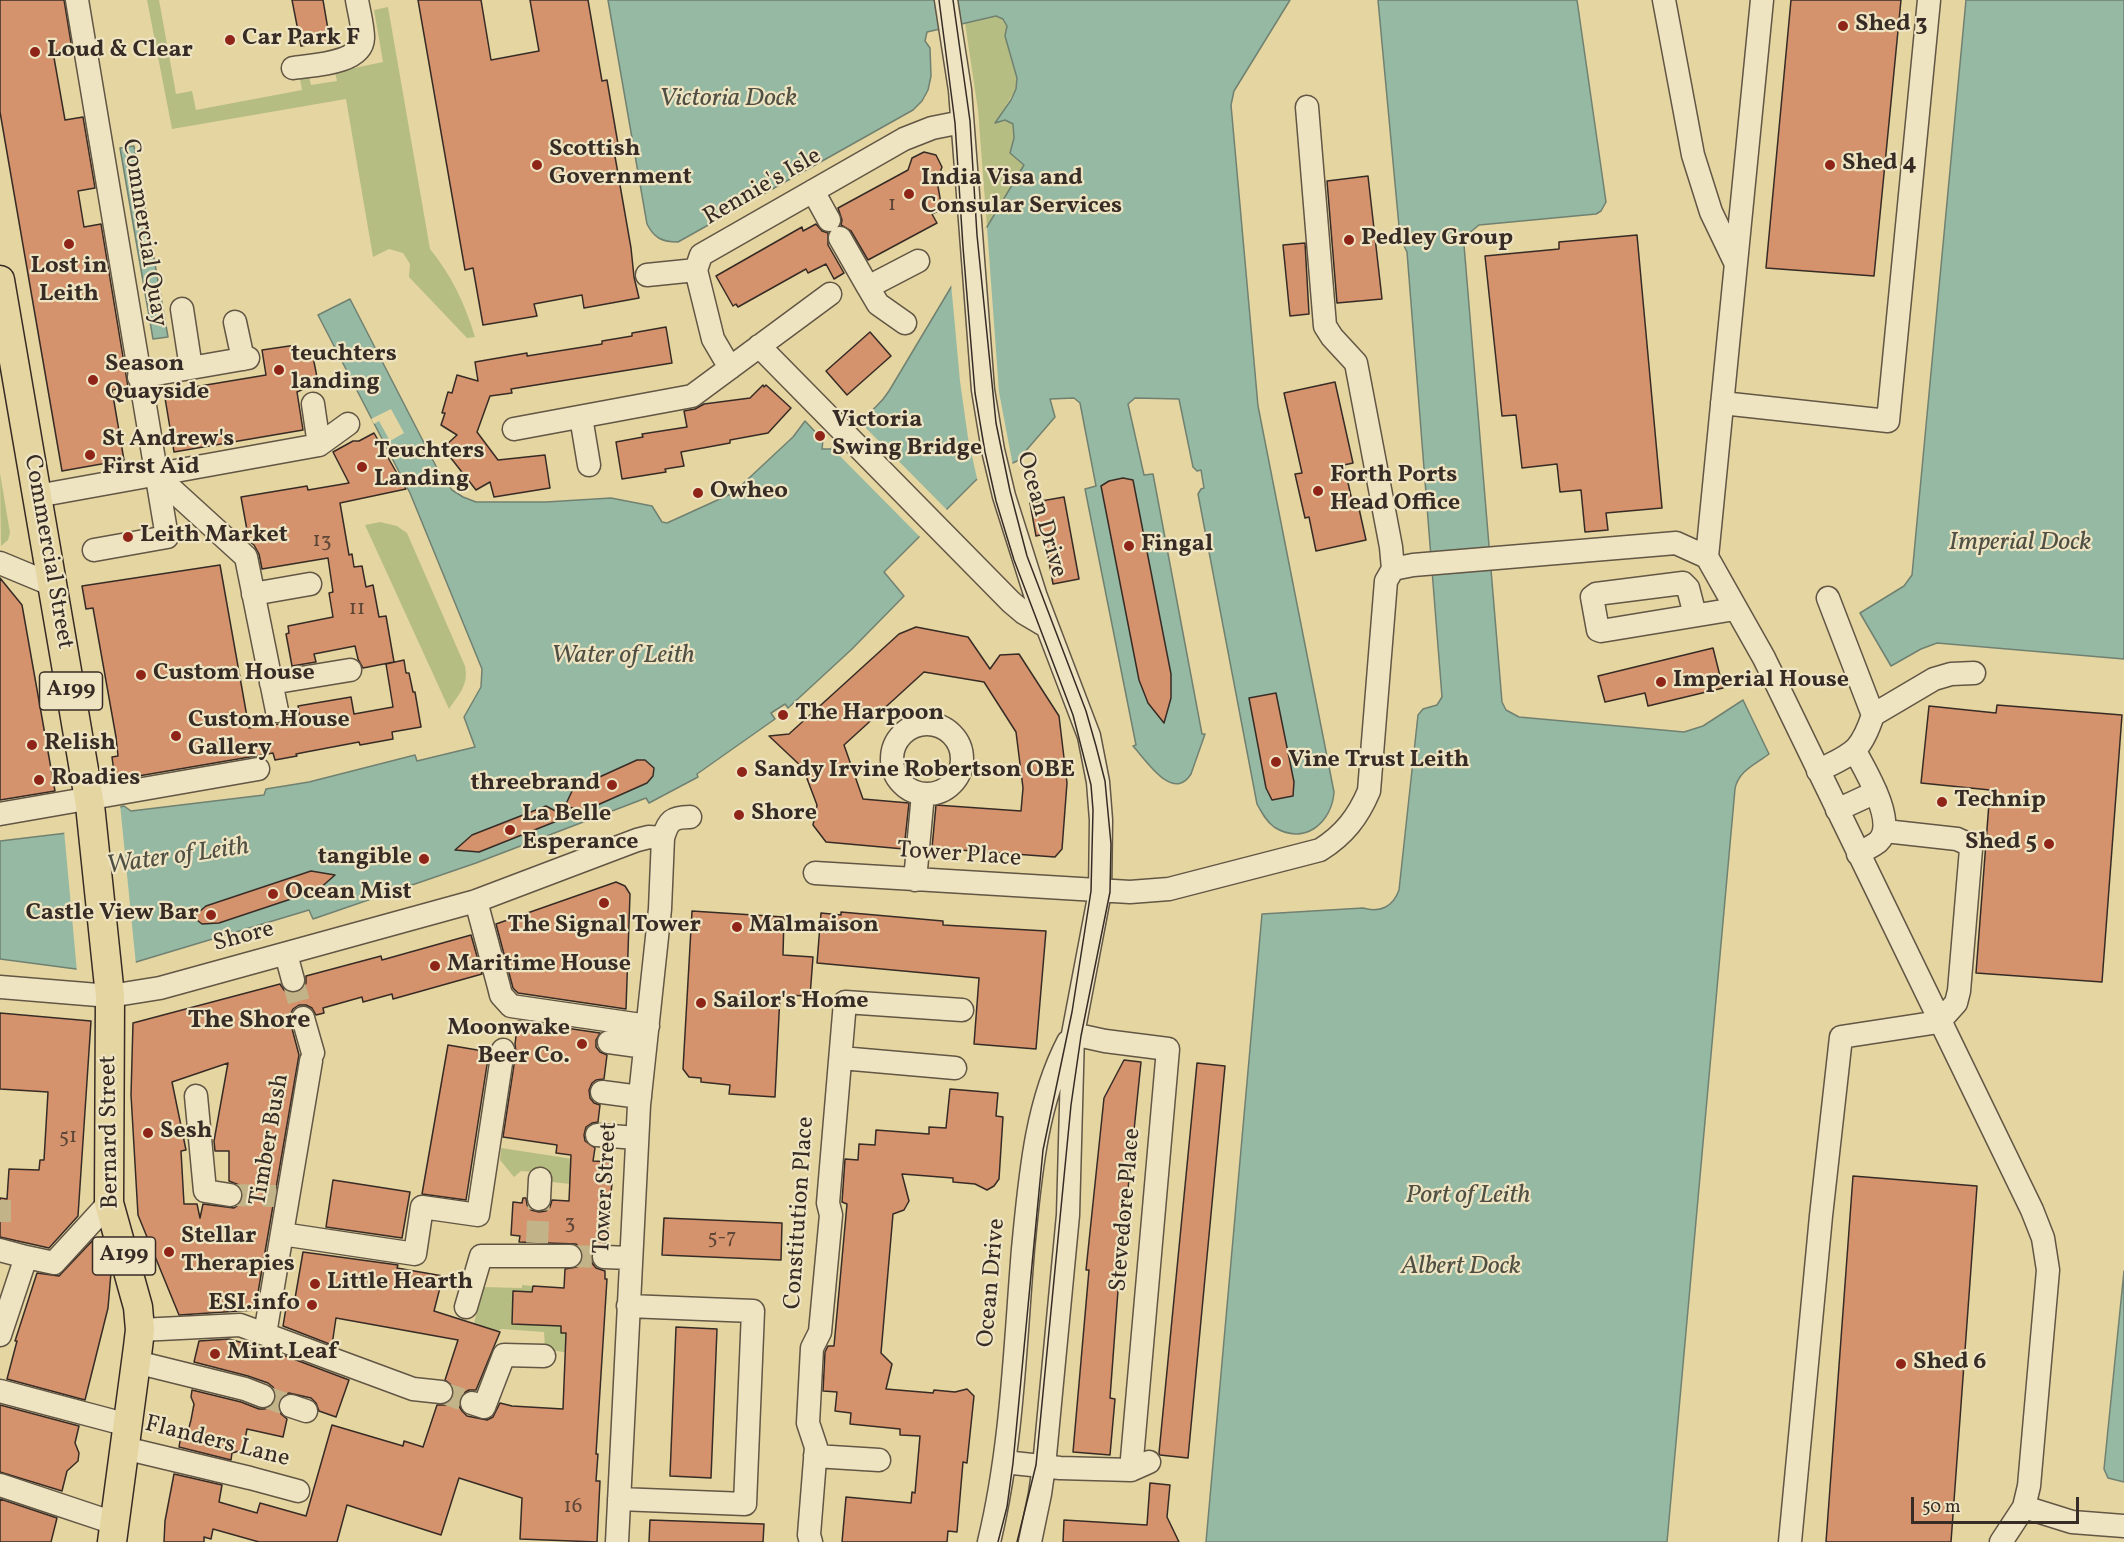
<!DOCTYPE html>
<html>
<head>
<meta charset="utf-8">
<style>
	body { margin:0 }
	#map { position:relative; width:2124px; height:1542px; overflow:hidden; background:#e5d5a1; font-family:Vollkorn,serif }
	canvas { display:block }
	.scale { position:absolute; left:1911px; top:1497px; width:168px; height:27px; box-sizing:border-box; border:3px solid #372c25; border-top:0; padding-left:8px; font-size:18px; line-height:21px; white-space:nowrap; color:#372c25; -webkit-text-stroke:4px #eee4c2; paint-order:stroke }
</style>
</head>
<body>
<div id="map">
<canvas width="2124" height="1542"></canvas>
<div class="scale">50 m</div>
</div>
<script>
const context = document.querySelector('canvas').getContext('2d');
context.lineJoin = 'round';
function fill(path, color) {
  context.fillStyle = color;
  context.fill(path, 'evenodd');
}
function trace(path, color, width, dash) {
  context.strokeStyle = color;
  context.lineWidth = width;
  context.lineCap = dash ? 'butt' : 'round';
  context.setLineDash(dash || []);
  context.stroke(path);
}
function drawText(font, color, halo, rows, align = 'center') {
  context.font = font + ' Vollkorn,serif';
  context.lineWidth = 4.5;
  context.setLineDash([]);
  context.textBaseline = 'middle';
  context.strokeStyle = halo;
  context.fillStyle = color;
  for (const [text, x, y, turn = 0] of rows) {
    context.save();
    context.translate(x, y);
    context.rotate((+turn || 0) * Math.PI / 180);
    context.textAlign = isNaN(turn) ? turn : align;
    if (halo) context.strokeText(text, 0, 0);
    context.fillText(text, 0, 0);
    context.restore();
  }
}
const green = new Path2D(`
	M147,0h12l17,94 16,-3 4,19 106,-20 -2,-11 9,-2 2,8 26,-4 -2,-9 48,-10 -9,-52 14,-3 42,242c22,27 35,55 45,88l-8,1 -58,-61 1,-13 -7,-11 -14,-4 -16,8 -27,-158 -174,30z
	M997,16l6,3 4,7 -2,10 12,42 -1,11 -20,33 9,-2 8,4 1,14 -4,15 14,12 -37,62 -9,-117 -13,-87z
	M0,473l10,60 -2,7 -7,6z
	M380,522l17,4 10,7 58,133c4,19 -6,28 -16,43l-84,-184z
	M501,1148l72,11 -3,25 -18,-2 -1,-9 -30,-2 -7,6 -14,-17z
	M522,1285l11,1 -1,6 -19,-1 -1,31 14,1v2h36l8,8 -1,20 -24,-4 -1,-17 -42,-3 -6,2 -22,-7 9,-37 39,1z`);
const water = new Path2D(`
	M608,0h682l-56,91 -3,14 27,301 76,386c-2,31 -30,54 -60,35 -8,-6 -12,-14 -17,-23l-59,-310 3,-5 3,-1 -3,-18 -4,1 -4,-4 -14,-68 -44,-1 -7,6 16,71 9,-1 49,260h3l-14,40c-18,29 -45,-14 -58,-28l3,-1 -51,-256 11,-3 -16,-83 -6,-5 -24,1 5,18 -38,44 -41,19 -92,92 20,24 -52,53 -64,59 -3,-4 -14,9 4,6 -78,55 1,3 -49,26 -3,-5 -170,65 -163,56 -4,-9 -173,52 -60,7 -76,-10v-118l67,-8 49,-25 8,-2 7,5 133,-16 2,-6 43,-7 106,-27 2,6 58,-14 -11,-30 17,-30 1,-18 -72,-176 -92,-178 32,-16 89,173 13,18 11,7 13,5h70l65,-4 41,8 10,16 5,1 66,-30 60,-56 12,-16 18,19 -1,9h9c16,-24 43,-34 58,-58l135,-226 -14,-12 4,-15 -1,-14 -8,-4 -10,3 16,-23 5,-11 1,-11 -12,-42 2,-10 -4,-7 -7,-3 -69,16 -2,9 5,7 1,28 -3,14 -6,11 -9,9 -235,132c-16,0 -24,-4 -31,-18z
	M1378,0h199l29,202 -5,9 -5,3 -117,11 -11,9 -4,11 38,457 4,8 13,7 165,15 19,-6 40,-26 26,54c-13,10 -31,17 -34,35l-68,753h-461l56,-628 101,-6c17,5 30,-1 36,-18l19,-175 5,-6 14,-4 5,-8 -35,-445 -7,-15z
	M1966,0h158v659l-187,-16 -16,6 -30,17 -31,-53 44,-27 8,-11z
	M134,146l34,191 -15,2 -33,-191z
	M2124,1271v211l-16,-4 -4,-9z`);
const pier = new Path2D(`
	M987,227l12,165 14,74 -35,17 -10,-45 -8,-57 -9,-98 29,-51z
	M391,409l13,24 -14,8 -11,-20 -5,3 -3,-5z
	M857,419l92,93 -27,27 -92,-93 11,-14z
	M120,804l16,161 -59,7 -13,-142z`);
const building = new Path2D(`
	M0,0h64l8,49 -19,3 12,68 18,-3 12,71 -17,3 6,36 17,-3 27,163 -16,3 12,70 -62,11 -62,-359z
	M292,0h31l7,41 -29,5z
	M418,0h63l10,60 48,-9 -9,-51h58l14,81 5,-1 11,64 -5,1 18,103 3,29 5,21 -55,10 -2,-13 -48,9 3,12 -54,9 -10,-57 -8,2z
	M1791,0h110l-27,276 -108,-8z
	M924,152l12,3 6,12 -5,14 5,28 -10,5 5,9 -69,37 -17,-29 -10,-6 1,-5 -4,-12 70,-38 4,-12z
	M1368,176l14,123 -45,4 -10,-122z
	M816,224l6,7 6,2v12l16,28 -10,6 -8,-15 -18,9 -2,-4 -68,38 -2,-3 -3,2 -17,-30 86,-49 1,4z
	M1637,235l25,273 -56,5 2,17 -23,2 -4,-42 -21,2 -3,-28 -35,4 -6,-53 -14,1 -17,-160 74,-7v-7z
	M1305,243l4,71 -19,2 -7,-71z
	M666,327l6,36 -161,26 1,4 -22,3 -13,36 21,28 47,-5 5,33 -56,9 -4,-15 -14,8 -33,-42 14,-13 -16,-10 4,-12h-3l6,-21 4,1 5,-18 21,6 -3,-19 52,-9v3l75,-12v-3l30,-5v-3z
	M870,332l21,24 -44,39 -21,-24z
	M296,345l3,14 14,-2 5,25 -21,10 6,38 -129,22 -10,-60 102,-17 -4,-25z
	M1335,382l18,81 -9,2 9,40 5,-1 8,36 -50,11 -7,-34 -4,1 -10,-44 7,-1 -18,-80z
	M763,385l1,2 2,-2 25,23 -23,25 -38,7v3l-49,9 3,14 -19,3 1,3 -44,7 -6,-37 27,-5 -1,-3 45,-7 -3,-16 11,-2 9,-5 46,-6z
	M374,433l32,56 -66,14 9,52 3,-1 2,13 8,-1 4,21 7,-2 6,32 7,-1 8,46 -31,6 -5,-9 -3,-13 -41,8 2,8 -24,4 -6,-32 3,-1 -1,-7 45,-9 -4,-24 4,-1 -5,-34 -66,11 -3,-15 -5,-9 -5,-4 -8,-44 66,-11 1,4 41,-7 -16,-31 20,-11h6z
	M1123,478l10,2 38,194v24l-7,25 -16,-20 -9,-23 -38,-194 8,-5z
	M1064,497l15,82 -26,5 -9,-50 -8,2 -6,-33z
	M220,565l29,163 30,-4 21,-5 -2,-13 53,-9 3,17 39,-7 -7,-43 18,-4 2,13h3l4,19h2l6,35 -29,5 1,7 -33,6 -1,-3 -53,10 -10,2 1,2 -22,4 -2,-7 -158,27 -3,-23 6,-1 -2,-19 -23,-129 -7,1 -4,-23z
	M0,578l22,27 33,186 -55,9z
	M916,627l52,10 22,32 10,-14 19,-1 40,62 8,67 -5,66 -7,8 -123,-9 4,-43 85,6 2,-23 -7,-56 -32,-50 -60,-10 -80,73 19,54 46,4 -5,46 -78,-7 -13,-17 4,-20 -14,-37 -34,-32 20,-2 110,-100z
	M1713,648l10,40 -75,18 -3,-13 -40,9 -7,-26z
	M1276,693l18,89 -1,14 -21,4 -6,-12 -17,-90z
	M1997,705l125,10 -20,267 -126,-9 14,-183 -69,-7 8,-77 67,7z
	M637,760h8l9,8 -1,8 -6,7 -63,28 -19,-5 8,-17z
	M546,806l21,11 -88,35 -24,-2 17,-15z
	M311,871l24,4 -17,15 -99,33 -17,1 -9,-7 13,-11z
	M616,882l9,4 5,8 -4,115 -108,-16 -5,-5 -17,-64z
	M692,911l92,6 -1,38 30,2 -3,39 -30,-1 -5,102 -46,-3 1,-9 -29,-3v-4l-12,-1 -6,-8z
	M841,912l102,9v4l103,6 -10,118 -62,-5 5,-66 -162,-15 4,-50 20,2z
	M471,935l11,39 -89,25 -1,-5 -29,8 -1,-5 -39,11 1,5 -8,2 -4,-7 -6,-3h-7l-6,4 -3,6v6l9,34 -44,255 -76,5 -41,-100 -7,-120 2,-72 147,-39 4,6 5,3h7l7,-4 3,-6v-7l75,-20 1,4zM228,1063l-14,78 1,10h14v30l10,4 4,6v7l-3,6 -6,4 -31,-4 -3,14 -3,-14h-13l-3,-53 5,-1 -14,-68z
	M0,1013l91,8 -13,195 -29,32 -49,-11v-39l7,1 2,-30 30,1 1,-10h4l4,-68 -48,-3z
	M518,1021l82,12 -4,7v7l4,5 7,3 -3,24 -8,1 -4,3 -3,7 1,8 4,5 6,2 -2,17 -6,1 -6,4 -2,8 1,6 10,7 -2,13 18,1 -2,21h3l-6,61 -9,1 -4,4 -2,7 1,7 4,5 9,3v8h2l-11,175h2l-2,27h4l-3,61 -77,-3 2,-41 -63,-20 -18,57 -94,-30 -10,37h-78l-46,-13 -2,10 -7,-2v5h-40l1,-21 9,-47 48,11 -3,17 38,11 3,-10 46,13 26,-91 71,21 1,-5 19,6 14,-42h9l6,-6 2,-5v-7l-9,-7 13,-40 -122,-22 -4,27 -49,-19 3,-18 7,2 10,-58 95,13 -1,3 46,8 -9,35 66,21 -24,58h-7l-5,3 -5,5v8l3,5 5,5 20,4 6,-3 7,-14 12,3 51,3 3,-76h-5v-7l-49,-2 1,-33 19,1 1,-6 31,2 1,-19 12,-2 4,-4 2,-6 -2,-8 -5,-5 -57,-2 1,-6 -9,-1 2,-33 9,1 1,-5h3l1,7 4,5 8,2 7,-1 4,-4 2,-7 17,1 2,-46 -15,-2 1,-8 -54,-8 13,-85 -1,-8z
	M448,1045l41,7 -23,148 -44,-6z
	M1124,1060l17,2 -22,215 -9,121 5,1 -5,56 -37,-3 16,-182h-3l18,-172z
	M1197,1063l28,3 -37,392 -28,-3 -1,-2z
	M950,1089l48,4 -2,23 7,1 -4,62 -5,7 -7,4 -12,-6 -22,-2v-4l-51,-4 7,27 -5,9 -11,4 -12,139 11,11 -6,25 47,4 1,-3 21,2 12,-3 7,7 -7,67 -4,-1 -6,70 -9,-1 -1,11h-105l4,-45 65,6 1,-11 3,1 5,-57 -20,-1v-6l-50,-5 1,-11 -16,-2 2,-19 -14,-1 2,-39 3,-6h6l13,-142 -5,-2 3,-43 13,1 1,-16 16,1 1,-15 53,4v-7l17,1z
	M1853,1176l124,10 -26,356h-125z
	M333,1180l77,12 -8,46 -76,-11z
	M664,1218l118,5 -1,37 -119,-5z
	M95,1238l4,5 12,30 -3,35 -23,92 -78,-21 10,-38h-2l22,-68 22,3z
	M676,1327l41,2 -6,149 -41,-2z
	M229,1339l46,13 74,28 -13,37 -17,-6 -3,-8 -5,-5 -22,-5 -6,3 -5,6v6l3,6 6,5 -4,18 -36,-8 -4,21 -11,3 -1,7 -52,-13 1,-6 7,-6 4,-15 3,-16 -3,-7 1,-7 49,12 18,7h5l7,-2 4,-6 1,-8 -3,-6 -5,-4 -20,-7 -54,-14 5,-21z
	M0,1405l79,21 -4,17 4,10 -1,8 -11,10 -5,20 -62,-19z
	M1150,1483l20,2 -3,32 12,25h-116l1,-22 83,5z
	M0,1499l57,19 -6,24h-51z
	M650,1520l114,4 -1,18h-114z`);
const minorTunnel = new Path2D(`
	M293,980l10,38
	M230,1195l46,1
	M0,1222v-24
	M537,1243l2,-44
	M570,1256l34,1
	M441,1392l31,11
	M263,1396l28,10`);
const minor = new Path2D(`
	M77,0l90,537 -73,13
	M946,0l14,90 23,300 10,60 11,46 32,101 53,139 9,46 3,38 -1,72 -27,142 -5,181 -24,251 -4,28 -10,48
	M1664,0l29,155 18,57 24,50
	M1762,0l-55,557 57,101 268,552 11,28 5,32 -19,216 -5,21 -23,35
	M293,68c19,-3 69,-4 70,-30 0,-12 -4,-26 -6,-38
	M1307,107l18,219 7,11 24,26 35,184 2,22
	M813,191l16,29
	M840,238l28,49 50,-26
	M647,275l49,-5
	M868,287l10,17 27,19
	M182,309l9,59
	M235,322l8,37
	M759,346l252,256 13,11 22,13
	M730,368l-17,-29 -17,-69 5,-15 203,-116 28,-11 30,-6
	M139,377l109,-19
	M1722,403l166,18 41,-421
	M313,404l6,41
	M581,417l8,48
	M514,429l178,-33 138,-102
	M156,475l90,82 31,154
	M37,496l282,-51 29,-21
	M0,563l53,22
	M253,594l57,-10
	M1695,615l-7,-27 -5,-5 -87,11 -4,3 6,33 3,1 134,-22
	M271,683l79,-13
	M1873,715l61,-36 17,-5 23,-1
	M892 759a35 35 0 1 1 70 0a35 35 0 1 1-70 0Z
	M1855,751c10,19 43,72 23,91 -5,4 -14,8 -20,12
	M1818,771c34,-18 42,-17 55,-56l-45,-117
	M1837,810l39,-18
	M0,814l258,-45
	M815,873l315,19 39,-3 151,-39c24,-15 38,-33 49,-59l17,-210 7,-12 20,-4 263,-22 31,14
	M915,880l8,-86
	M476,901l23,86 2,8 10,11 137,20
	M286,954l7,26
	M0,987l110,9 50,-8 316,-87 161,-61 12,-3 14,1c5,-17 9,-21 27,-21
	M303,1018l10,35
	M1073,1034l32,7 63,8 -37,421
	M609,1042l36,5
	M841,1058l114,10
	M602,1092l38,5
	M196,1096l9,95 25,4
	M597,1135l40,3
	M539,1199l1,-20
	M282,1234l133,20 7,-47 56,8 25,-165
	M0,1250l26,7 -26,78
	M26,1257l28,6 55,-60
	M604,1257l27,1
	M466,1307l15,-51h89
	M140,1330l100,-5 173,64 28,3
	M265,1334l46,-273
	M136,1362l109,27 18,7
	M0,1391l128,34
	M472,1403l12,4 20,-52 40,1
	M291,1406l15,5
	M124,1448l126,30 48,13
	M815,1456l64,4
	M1004,1462l56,6 71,2 18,-8
	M0,1485l114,38
	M619,1499l126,5 8,-193 -125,-5
	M2024,1507l48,15 52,4
	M617,1542l22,-437 21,-196 3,-71
	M811,1542l-2,-7 7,-88 -8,-24 4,-75 8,-16 11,-117 -3,-12 17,-201 117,8
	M989,1542c23,-95 26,-195 34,-293 7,-70 12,-143 45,-207
	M1790,1542l31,-326 20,-179 98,-15 17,-19 3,-12 12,-142 -5,-6 -9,-4 -72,-8`);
const major = new Path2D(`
	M0,280l90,525 20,191 -1,207 29,104 2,23 -2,17 -26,195`);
const tram = new Path2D(`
	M939,0l16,123 8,124 12,146 10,59 11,49 18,59 59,155 18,70 2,25 -2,81 -19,121 -29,138 -30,313 -6,44 -9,35
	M953,0l17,121 7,114 19,188 14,68 17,65 59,155 10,35 9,35 6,63 -1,48 -29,144 -10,69 -35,360 -19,77`);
const markers = [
	[1843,26,6,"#8f2418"],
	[230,40,6,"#8f2418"],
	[35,52,6,"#8f2418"],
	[537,165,6,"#8f2418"],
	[1830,165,6,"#8f2418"],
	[909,194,6,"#8f2418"],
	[1349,240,6,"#8f2418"],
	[69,244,6,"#8f2418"],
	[279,370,6,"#8f2418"],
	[93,380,6,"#8f2418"],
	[820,436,6,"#8f2418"],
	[90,455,6,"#8f2418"],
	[362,467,6,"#8f2418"],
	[1318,491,6,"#8f2418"],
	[698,493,6,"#8f2418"],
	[128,537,6,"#8f2418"],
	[1129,546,6,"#8f2418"],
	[141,675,6,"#8f2418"],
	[1661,682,6,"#8f2418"],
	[783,715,6,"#8f2418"],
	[176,736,6,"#8f2418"],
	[32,745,6,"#8f2418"],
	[1276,762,6,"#8f2418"],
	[742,772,6,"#8f2418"],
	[39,780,6,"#8f2418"],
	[612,785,6,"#8f2418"],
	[1942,802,6,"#8f2418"],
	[739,815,6,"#8f2418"],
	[510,830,6,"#8f2418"],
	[2049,844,6,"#8f2418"],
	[424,859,6,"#8f2418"],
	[273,894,6,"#8f2418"],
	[604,903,6,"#8f2418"],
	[211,915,6,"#8f2418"],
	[737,927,6,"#8f2418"],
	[435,966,6,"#8f2418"],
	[701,1003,6,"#8f2418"],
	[582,1044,6,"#8f2418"],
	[148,1133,6,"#8f2418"],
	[169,1252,6,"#8f2418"],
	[315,1284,6,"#8f2418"],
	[312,1305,6,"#8f2418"],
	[215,1354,6,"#8f2418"],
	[1901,1364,6,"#8f2418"]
];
const numberNames = [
	["1",892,206],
	["13",322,542],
	["11",357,610],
	["51",68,1138],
	["3",570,1224],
	["5-7",722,1239],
	["16",573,1508]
];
const shields = [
	[71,691,63],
	[124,1256,63]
];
const shieldNames = [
	["A199",71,691],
	["A199",124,1256]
];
const poiNames = [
	["Shed 3",1855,26],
	["Car Park F",242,40],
	["Loud & Clear",47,52],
	["Scottish",549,151],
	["Government",549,179],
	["Shed 4",1842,165],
	["India Visa and",921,180],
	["Consular Services",921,208],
	["Pedley Group",1361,240],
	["Lost in",69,268,"center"],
	["Leith",69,296,"center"],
	["teuchters",291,356],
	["landing",291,384],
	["Season",105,366],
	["Quayside",105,394],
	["Victoria",832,422],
	["Swing Bridge",832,450],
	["St Andrew's",102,441],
	["First Aid",102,469],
	["Teuchters",374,453],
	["Landing",374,481],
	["Forth Ports",1330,477],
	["Head Office",1330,505],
	["Owheo",710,493],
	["Leith Market",140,537],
	["Fingal",1141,546],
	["Custom House",153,675],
	["Imperial House",1673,682],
	["The Harpoon",795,715],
	["Custom House",188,722],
	["Gallery",188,750],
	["Relish",44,745],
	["Vine Trust Leith",1288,762],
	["Sandy Irvine Robertson OBE",754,772],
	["Roadies",51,780],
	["threebrand",600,785,"right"],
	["Technip",1954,802],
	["Shore",751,815],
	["La Belle",522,816],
	["Esperance",522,844],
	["Shed 5",2037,844,"right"],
	["tangible",412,859,"right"],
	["Ocean Mist",285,894],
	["Castle View Bar",199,915,"right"],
	["The Signal Tower",604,927,"center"],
	["Malmaison",749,927],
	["Maritime House",447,966],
	["Sailor's Home",713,1003],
	["Moonwake",570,1030,"right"],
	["Beer Co.",570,1058,"right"],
	["Sesh",160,1133],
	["Stellar",181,1238],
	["Therapies",181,1266],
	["Little Hearth",327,1284],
	["ESI.info",300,1305,"right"],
	["Mint Leaf",227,1354],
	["Shed 6",1913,1364]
];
const streetNames = [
	["Rennie's Isle",763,188,-30],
	["Commercial Quay",143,233,81],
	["Ocean Drive",1040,515,74],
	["Commercial Street",47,552,80],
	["Tower Place",959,856,4],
	["Shore",244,938,-15],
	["Bernard Street",111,1132,-91],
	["Timber Bush",271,1140,-80],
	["Tower Street",607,1188,-87],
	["Stevedore Place",1127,1210,-85],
	["Constitution Place",801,1213,-86],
	["Ocean Drive",993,1283,-85],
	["Flanders Lane",217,1443,14]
];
const waterNames = [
	["Victoria Dock",728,100],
	["Imperial Dock",2020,544],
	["Water of Leith",623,657],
	["Water of Leith",178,858,-8],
	["Port of Leith",1468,1197],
	["Albert Dock",1461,1268]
];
const neighbourhoodNames = [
	["The Shore",249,1022]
];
fill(green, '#b6bd83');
fill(water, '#96b9a3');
trace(water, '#708171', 1.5);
fill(pier, '#e5d5a1');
fill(building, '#d4926d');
trace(building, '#372c25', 1.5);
trace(minorTunnel, '#c2b388', 22, [22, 11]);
trace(minor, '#625644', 25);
trace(major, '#372c25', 31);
trace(minor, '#eee4c2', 22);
trace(major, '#e5d5a1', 28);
trace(tram, '#372c25', 1.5);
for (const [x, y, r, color] of markers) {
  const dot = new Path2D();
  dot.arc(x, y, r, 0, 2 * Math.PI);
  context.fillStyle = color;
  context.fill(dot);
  trace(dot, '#eee4c2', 2);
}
drawText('21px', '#5e4637', null, numberNames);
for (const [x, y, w] of shields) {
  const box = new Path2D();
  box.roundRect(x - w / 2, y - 19, w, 38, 4.5);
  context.fillStyle = '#eee4c2';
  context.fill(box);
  trace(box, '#372c25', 1.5);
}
drawText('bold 22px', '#372c25', null, shieldNames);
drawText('bold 24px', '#372c25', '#eee4c2', poiNames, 'left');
drawText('24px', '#372c25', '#eee4c2', streetNames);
drawText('italic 26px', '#4f4f44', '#eee4c2', waterNames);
drawText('bold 26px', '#372c25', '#eee4c2', neighbourhoodNames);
</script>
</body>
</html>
